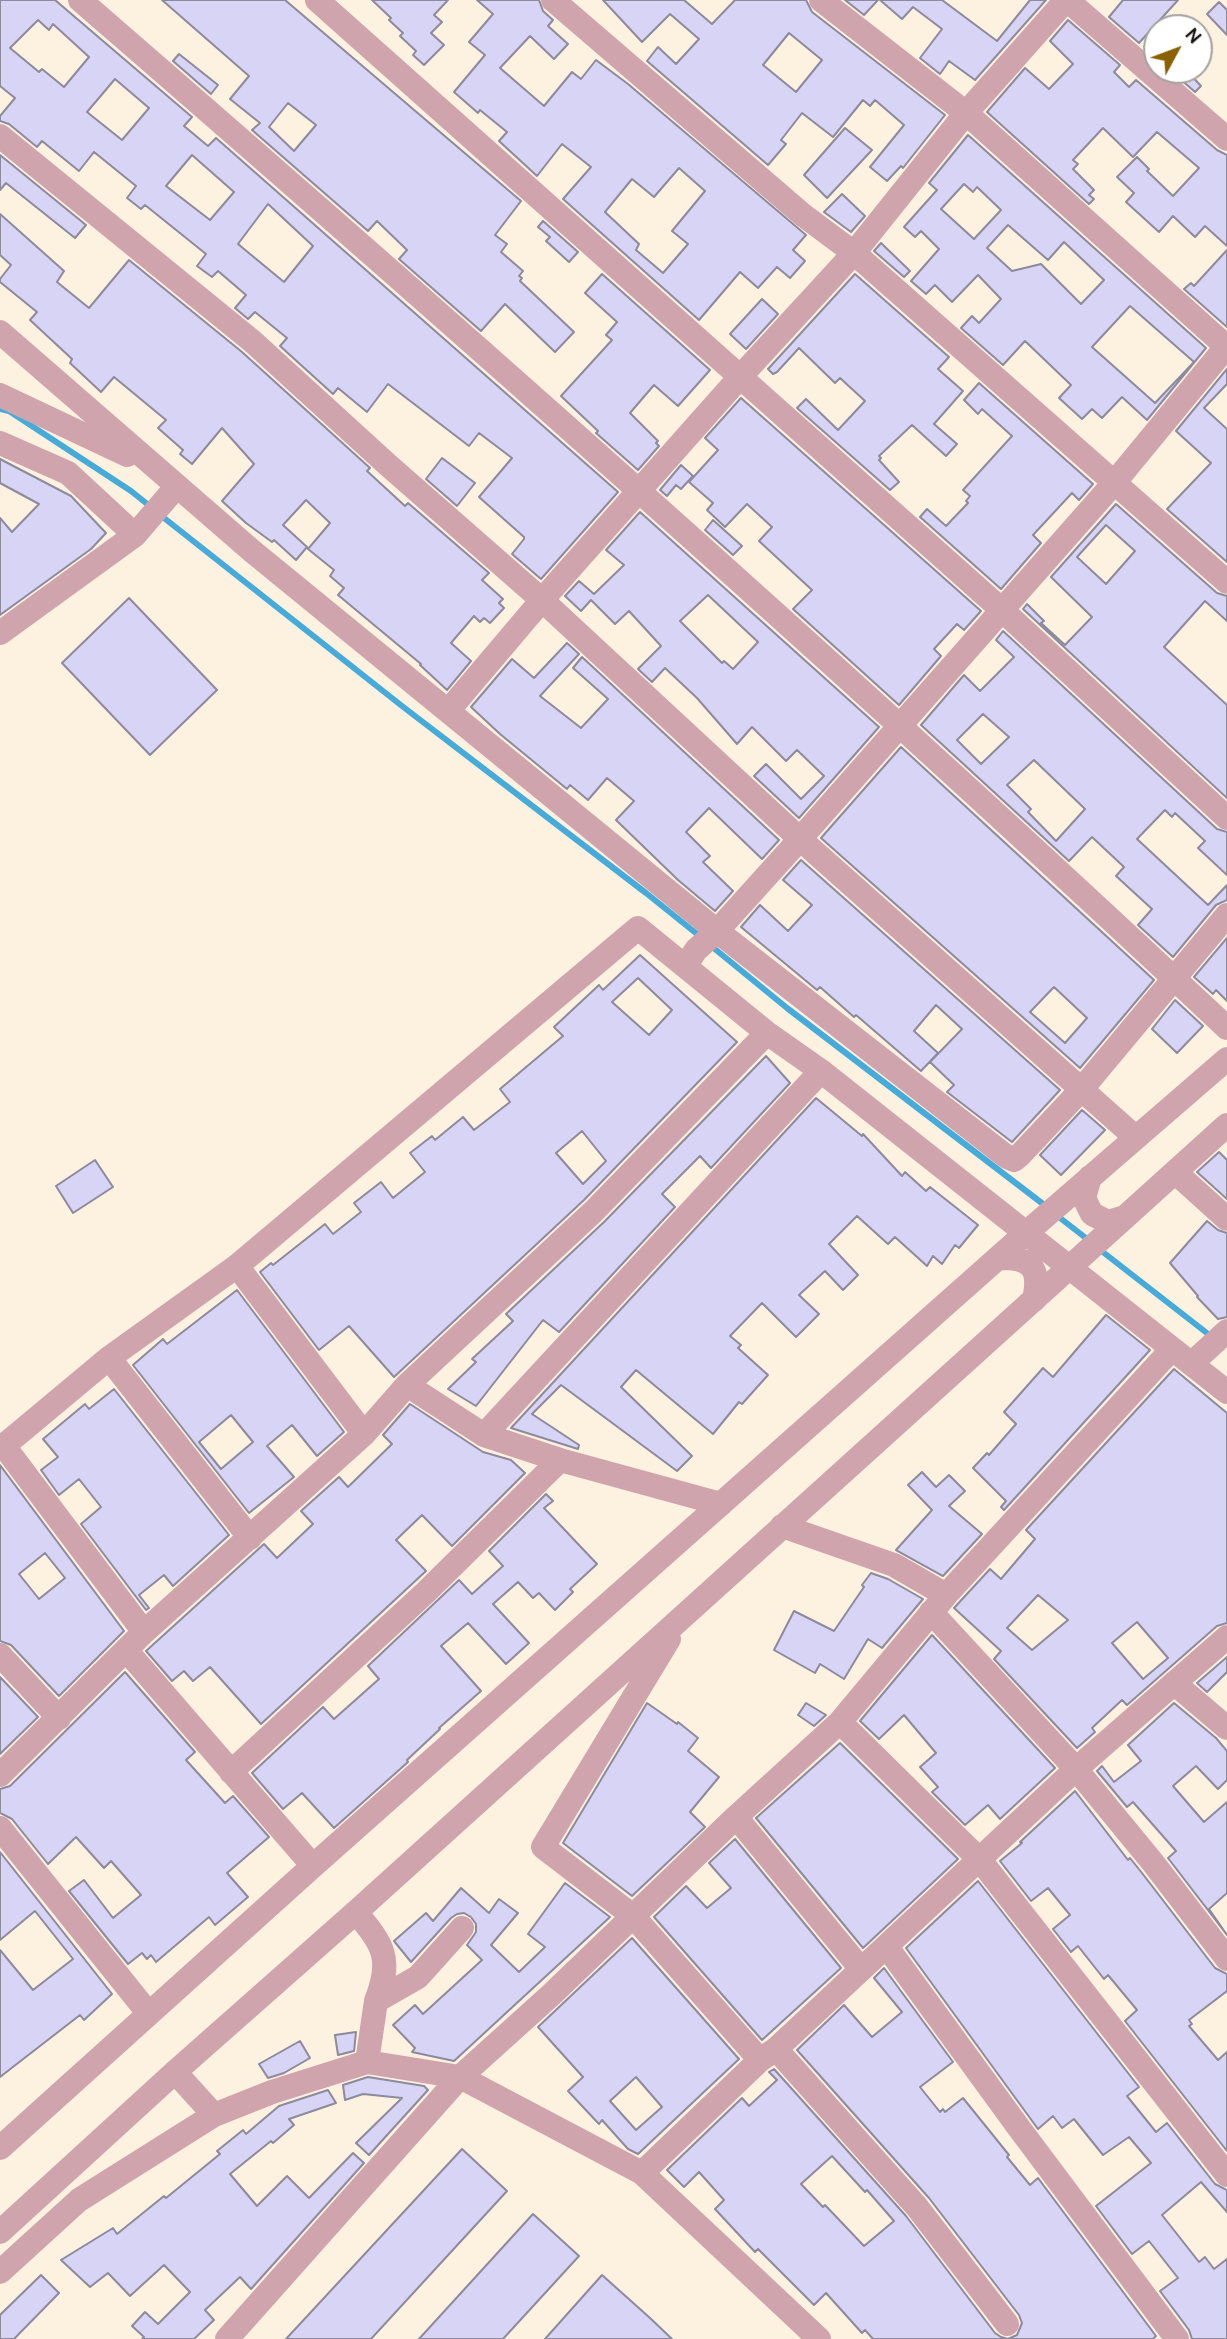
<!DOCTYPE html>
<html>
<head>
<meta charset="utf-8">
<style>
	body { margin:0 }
	#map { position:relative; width:1227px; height:2339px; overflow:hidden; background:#fdf1e0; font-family:Overpass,sans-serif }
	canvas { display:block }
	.north { position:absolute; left:1143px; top:14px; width:70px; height:70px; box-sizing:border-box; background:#fff; border:2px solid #a4a3a0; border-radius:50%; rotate:49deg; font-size:19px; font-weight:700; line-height:28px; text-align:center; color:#1c1812 }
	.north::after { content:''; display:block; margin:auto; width:24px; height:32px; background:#8a6101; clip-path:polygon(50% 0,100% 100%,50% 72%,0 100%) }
</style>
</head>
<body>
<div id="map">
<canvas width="1227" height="2339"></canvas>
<div class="north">N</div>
</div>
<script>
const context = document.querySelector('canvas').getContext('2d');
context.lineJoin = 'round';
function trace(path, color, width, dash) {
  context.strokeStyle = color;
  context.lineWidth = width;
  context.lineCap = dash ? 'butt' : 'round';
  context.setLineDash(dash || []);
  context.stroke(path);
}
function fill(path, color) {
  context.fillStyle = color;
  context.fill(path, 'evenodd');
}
const stream = new Path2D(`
	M0,409l9,2 122,80 20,16
	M159,514l243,192 244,187 56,45
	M710,945l77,63 260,199
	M1055,1214l36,28
	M1099,1249l113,88`);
const building = new Path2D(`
	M0,0h55l137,117 -8,9 24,20 8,-8 402,354 -77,87 -29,-25 12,-15v-2l-45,-40 33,-39 -33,-25 -10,13 -81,-62 -21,28 -29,-24 -5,6 -53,-48 7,-8 -32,-26 -7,7 -13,-11 11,-13 -28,-24 -6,6 -15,-11 9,-12 -61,-49 -4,4 -14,-11 9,-12 -42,-34 -15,19 -37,-30 -5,6 -28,-23 -9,-3v-5l15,-18 -15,-12zM38,20l11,10 4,-6 36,33 -25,30 -22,-18 -3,3 -29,-24zM115,79l34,29 -27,32 -35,-28zM192,155l42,37 -24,28 -44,-34zM268,204l45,42 -29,36 -46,-38z
	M162,0h123l236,201 -26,34 12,9 -6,8 22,19 -4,5 3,2 -2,3 54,51 -19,20 -50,-48 -24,27 -82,-72 8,-9 -30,-29 -9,10 -116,-101 8,-7 -30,-24 19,-23zM288,103l28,22 -22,26 -25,-24z
	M372,0h76l-14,15 8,7 -11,11 13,12 -20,20 -11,-10 3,-4 -16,-15 3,-3 -14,-13 2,-2z
	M477,0h62l4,11 10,9 -5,6 20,18 -14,15 -24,-23 -30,32 44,38 28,-34 9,7 15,-19 32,24 178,151 -13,15 12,11 -15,17 -13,-11 -19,21 -18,-16 -41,48 -136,-121 28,-32 -29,-23 -25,32 -38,-35 8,-9 -27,-22 -2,3 -24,-21 31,-37 -16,-13 24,-28zM679,168l26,23 -33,40 16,13 -25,29 -27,-23 3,-6 -34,-32 27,-33 22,18z
	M603,0h81l28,24 23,-24h71l6,12 133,103 -42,53 -2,-2 -14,15 -17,-14 34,-42 -29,-25 -5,6 -7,-6 -30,37 -31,-24 -21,27 5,4 -18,21 -121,-104 11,-14 18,17 23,-25 -29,-25 -28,28zM789,33l33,27 -26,32 -33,-27z
	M845,0h33l-14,15z
	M880,0h62l55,41 33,-41h16l-71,80 -26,-19 -9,13 -20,-16 22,-29 -29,-22 -11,12z
	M1123,0h55l-39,43 -30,-26z
	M1219,2l8,8v25l-20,-21z
	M1068,20l52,45 -6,7 15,15 7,-7 81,70 10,5v91l-22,-20 -10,11 -22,-21 -14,16 -33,-30 8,-9 -17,-16 20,-20 12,12 -2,2 26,25 26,-28 -42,-36 -24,25 -30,-29 -30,32 5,4 -5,5 21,21 -5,5 5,4 -5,5 -102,-92 38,-44 24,21 24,-25 -23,-23z
	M179,54l39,31 -7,9 -38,-33z
	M1170,70h16l15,16 -6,6z
	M845,128l27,22 -45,48 -23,-23z
	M968,135l238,213 -59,72 -25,-23 -20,21 -10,-9 -10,10 -23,-21 12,-13 -46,-44 -22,24 -42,-37 11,-12 7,7 22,-24 -23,-24 -26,27 -17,-17 -9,9 -15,-13 28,-32 -18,-18 -6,6 -11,-10 33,-37 -8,-7zM964,184l9,8 4,-5 24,23 -27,29 -33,-30zM1008,225l40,35 16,-18 40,38 -23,24 -40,-40 -29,7 -25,-23zM1130,306l64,56 -39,41 -63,-56z
	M0,155l86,70 -11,13 -69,-55 -6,7z
	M842,194l23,22 -14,16 -27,-20z
	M0,214l64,57 -7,11 32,26 40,-48 113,92 128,116 -3,3 38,35 3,-3 81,70 -7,7 21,19 -4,4 5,5 -14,15 -6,-5 -4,4 -6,-6 -23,27 20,18 -24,29 -27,-25 1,-1 -83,-69 6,-7 -14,-12 4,-6 -26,-21 22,-26 -24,-23 -23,25 24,22 -11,13 -22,-20 -2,2 -26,-19 -24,-22 32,-37 -32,-36 -30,36 -12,-10 3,-4 -25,-22 8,-8 -52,-43 -13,15 -31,-29 2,-4 -42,-39 7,-8 -37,-30v-3l11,-14 -11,-10z
	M543,221l35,31 -9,10 -23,-21 4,-4 -12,-10z
	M881,243l29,28 -6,6 -30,-26z
	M1227,250v77l-43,-38 7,-6 3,3z
	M602,274l108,96 -32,36 -24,-21 -24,28 28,28 -2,2 3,3 -21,24 -42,-37 2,-2 -37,-35 51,-56 -6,-5 11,-13 -32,-29z
	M855,274l94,83 -11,12 25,22 -29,33 23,20 -11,12 -34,-31 -33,31 2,2 -2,2 20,22 -9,8 -93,-82 9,-9 32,31 27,-29 -25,-23 -5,5 -36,-35 -22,24 -4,2 -5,-5z
	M762,299l16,15 -32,35 -16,-15z
	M1227,369v15l-23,24 23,21v133l-60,-53 44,-46 -35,-32z
	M979,383l114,101 -14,16 -7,-7 -39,42 8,8 -40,46 -81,-72 7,-8 19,17 22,-23 -2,-2 4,-5 -7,-6 49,-54 -30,-27 -4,5 -14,-14z
	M741,398l240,213 -17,19 -7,-6 -23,25 7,7 -42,49 -106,-96 19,-19 -53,-49 13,-14 -25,-23 -22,23 -18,-17 6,-7 -24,-21 29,-32 -13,-12z
	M442,458l33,25 -18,23 -31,-27z
	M0,459l71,37 35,37 -15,16 -91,66v-97l12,14 27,-28 -39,-21z
	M681,465l12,11 -12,13 -5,-4 -9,11 -7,-6z
	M1116,504l101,89 10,3v25l-22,-20 -41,46 63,58v93l-204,-189 4,-5 17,17 -3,2 24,22 27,-28 -41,-40zM1106,525l29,26 -29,33 -29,-27z
	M640,512l239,215 -80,91 -45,-42 12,-12 35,35 23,-23 -27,-26 -11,11 -34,-34 -15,17 -40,-46 -32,-30 -13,14 -14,-13 23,-23 -32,-35 -14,13 -24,-24 -10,11 -16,-15 14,-15 15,13 30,-29 -18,-15zM708,595l50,47 -25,27 -9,-8 -2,2 -42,-42z
	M713,520l29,26 -9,9 -28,-25z
	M129,598l88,92 -67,65 -88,-92z
	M1003,631l214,198 10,3v43l-29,-27 7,-7 -30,-28 -3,4 -7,-7 -28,29 71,66 19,-20v15l-11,5 -43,52 -35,-32 14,-16 -36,-33 8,-9 -32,-30 -23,24 -148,-136 43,-50 16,16 34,-34 -18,-17zM983,714l26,23 -28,27 -24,-24zM1034,760l51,49 -29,32 -28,-29 3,-3 -24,-24z
	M567,643l12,11 -39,42 41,32 27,-29 -35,-31 9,-11 197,183 -17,19 -53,-51 -23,24 24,24 -7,6 30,29 -18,20 -37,-31 -62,-60 18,-19 -27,-23 -19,22 -18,-15 -3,4 -67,-55 -29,-27 41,-48 22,19z
	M901,747l253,233 -74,88 -259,-230zM1054,987l33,31 -22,25 -35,-31z
	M801,860l259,230 -48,52 -65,-50 7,-7 -24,-23 32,-33 -26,-24 -22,26 24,22 -17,18 -65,-56 -2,2 -34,-30 -3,3 -76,-63 19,-22 28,26 24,-26 -29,-25z
	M1227,938v63l-11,-11 -3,4 -19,-17z
	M640,955l97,87 -153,158 -190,177 -45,-51 -30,24 -59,-78 11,-9 2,2 52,-41 8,10 28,-22 -7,-9 27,-21 12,16 32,-26 -15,-19 22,-17 3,4 28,-23 11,13 36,-28 -10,-13 63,-53 -9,-9 45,-42 4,5zM638,978l34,32 -23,25 -37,-33zM582,1131l24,30 -23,23 -27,-31z
	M1175,1000l28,26 -26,27 -25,-24z
	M766,1056l24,27 -79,85 -11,-12 -38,38 13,13 -116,125 -16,-12 -67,86 -28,-17 28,-27 -4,-3 41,-38 -7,-7 98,-92z
	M816,1098l46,38 1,-2 39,42 3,-4 21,19 4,-4 48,38 -19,23 -4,-3 -13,19 -9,-8 -6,10 -32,-29 -7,7 -31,-28 -28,28 29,31 -15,15 -18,-19 -26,24 20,19 -23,23 -34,-34 -32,33 11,9 -3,3 30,27 -26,29 -3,-2 -26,32 -77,-64 -15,17 71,69 -15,15 -116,-86 -29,29 47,31 -1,4 -67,-21z
	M1082,1110l23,20 -44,45 -21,-20z
	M1219,1152l8,8v39l-30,-27z
	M95,1160l18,27 -40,26 -17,-27z
	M1207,1221l11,9 9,3v84l-9,2 -21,-22 1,-1 -28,-33z
	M237,1290l107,142 -27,24 -25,-31 -25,21 27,31 -45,36 -116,-148 30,-26 4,5zM231,1415l22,27 -32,27 -22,-27z
	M1106,1315l44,35 -146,160 -3,-3 5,-6 -33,-33 14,-15 2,2 27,-31 -12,-12 39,-44 10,9z
	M1174,1369l53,44v210l-10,3 -90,79 -5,-5 -30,28 3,4 -18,16 -83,-89 7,-8 -47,-43 36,-39 11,10 34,-40 -9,-9zM1038,1595l30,25 -36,30 -25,-22zM1137,1622l31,36 -25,21 -31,-36z
	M114,1389l115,146 -56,51 -9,-11 -25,20 10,13 -3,2 -65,-86 20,-17 -22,-28 -20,16 -18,-25 17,-13 -15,-18 42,-35 4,5z
	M410,1404l73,48 28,8 14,13 -73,73 -30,-31 -26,25 30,31 -165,153 -51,-57 -17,14 -9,-10 -12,10 -26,-30 118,-107 13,14 36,-34 -12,-13 38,-34 9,10 44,-43 -9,-9z
	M0,1465l124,166 -65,65 -48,-51 -11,-4zM45,1553l20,25 -26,21 -20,-25z
	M922,1472l14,15 13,-12 16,16 -16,15 33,28 -39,42 -47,-26 36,-40 -24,-25z
	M546,1494l7,7 -9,7 53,56 -27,25 3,3 -18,18 -16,-17 -6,5 -15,-16 -25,22 36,39 -23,21 -38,-41 -27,23 40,45 -42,37 1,1 -33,31 1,2 -74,66 -32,-35 -19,16 -31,-36 71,-66 11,12 45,-40 -11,-13 91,-86 13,14 31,-28 -14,-15z
	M871,1573l17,6 35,20 -41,49 -14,-9 -24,40 -24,-15 -5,9 -41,-23 20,-39 40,20 30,-44 -2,-2z
	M932,1635l123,133 -55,51 -12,-14 -23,20 -33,-33 6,-5 -18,-20 16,-14 -32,-38 -25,24 -19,-18z
	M1227,1657v15l-20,20 -10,-9z
	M125,1672l70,80 -9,8 39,43 8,-7 36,41 -42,36 21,24 -33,28 -6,-8 -53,45 -5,-7 -4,4 -5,-6 -14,11 -59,-73 15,-11 29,38 28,-23 -30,-34 -7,7 -28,-31 -28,27 -36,-45 -12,-6v-24l10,-3z
	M0,1677l38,40 -38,37z
	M647,1703l30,21 1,-2 20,16 -10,13 31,26 -29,35 15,15 -73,69 -69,-53z
	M806,1703l20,12 -12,11 -16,-11z
	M1174,1703l42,35 11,13v29l-9,9 -22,-23 -23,20 31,36 23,-20v91l-18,16 18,26 -59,-77 8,-7 -43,-49 -6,5 -30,-36 5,-5 12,16 27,-21 -13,-16z
	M840,1743l118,116 -95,89 -107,-130z
	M1075,1791l53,69 2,-2 12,15 73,95 12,6v17l-38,29 3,4 -3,2 29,34 9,-8v99l-102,-130 12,-11 -29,-35 -4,4 -26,-33 -7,6 -18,-23 17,-14 -22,-27 -17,13 -31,-40 22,-18 -2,-1z
	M735,1839l106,129 -79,72 -108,-123 32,-31 21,22 24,-20 -22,-25z
	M0,1852l112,142 -28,26 -4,-5 -80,62v-127l33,40 40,-31 -38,-48 -35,29z
	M978,1881l161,206 -12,9 29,36 11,-9 48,61 12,6v22l-26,-30 -39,33 37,47 6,-5 9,12 13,-10v80h-35l-3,-9 -29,-39 18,-13 -29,-37 -17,13 -36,-48 55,-43 -22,-26 -26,18 -29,-36 -12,9 -9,-12 -15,13 -132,-181z
	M565,1883l45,34 -156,144 -42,-9 3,-4 -22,-23 22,-20 8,9 59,-54 -15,-15 9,-13v-8l-5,-7 -7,-4 -7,1 -6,4 -40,44 -17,-21 32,-28 7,8 28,-33 28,25 10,-14 19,14 -27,32 28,27 26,-25 -17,-13z
	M632,1938l107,121 -101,95 -10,-5 -26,-29 -3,4 -31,-33 15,-14 -45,-50zM636,2077l26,30 -26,23 -26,-29z
	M884,1968l69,94 -33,25 20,25 3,-3 2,3 18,-14 46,57 -2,2 23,28 8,-7 118,158 -3,3h-280l-8,-9 -3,3 -36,-40 -12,12 -56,-56 -3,3 -40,-43 9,-9 -25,-28 -15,15 -17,-17 75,-72 7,8 28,-26 -8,-8 5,-3 132,147 89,117 6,4 7,2 9,-4 5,-12 -3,-8 -90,-117 -132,-148 47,-45 28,32 30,-25 -28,-34zM832,2156l33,36 2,-2 27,31 -30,25 -39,-41 -2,2 -22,-23z
	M356,2032l-2,19 -16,4 -3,-20z
	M300,2041l10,17 -26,15 -16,5 -9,-14z
	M368,2077l56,9 4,4 -59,65 -13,-12 46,-45 -39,-4 -18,6 -2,-15z
	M328,2090l8,13 -47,16 5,6 -21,18 -2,-2 -41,33 27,32 30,-30 22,22 44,-45 11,10 -113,126 -11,-12 -35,33 9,10 -20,19h-52l2,-2 -12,-11 13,-14 13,12 32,-32 -26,-27 -34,31 -22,-23 -18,14 -29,-27 52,-32 4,6 47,-38 2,2 54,-44 -3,-3 26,-21 3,4 33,-28z
	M462,2149l45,42 -136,148h-85z
	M533,2214l46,42 -76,83h-84z
	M41,2275l18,18 -45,46h-14v-24z
	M602,2275l48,43 22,21h-127z`);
const minor = new Path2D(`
	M80,0c388,336 773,677 1147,1028
	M317,0l685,610 225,208
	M553,0l250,215 51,38 373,329
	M821,0l145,113 261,234
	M1067,0l160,139
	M0,136l252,205 136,124 154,135 258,239 335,298
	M0,332l252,219 465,380 290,226 7,3 6,-5 61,-65 146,-175
	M0,395l127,60
	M0,443l68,30 67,62
	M0,633l135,-98 42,-49
	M448,711l94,-111 198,-223 114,-124 112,-140 100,-113
	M685,966l11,-16 21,-19 83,-92 314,-356 113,-137
	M1175,1172l52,47
	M1090,1177l-6,21 8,16 16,8 17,-5
	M998,1258c33,-1 43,9 36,42
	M237,1266l127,168
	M109,1358l141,180
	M1191,1364l36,-33
	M407,1385l77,50 76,25 161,44
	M484,1435l337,-364
	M4,1446l140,186
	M0,1449l109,-91 128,-92 401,-338 129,105 54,38 406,321
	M782,1526l112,39 52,30
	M931,1612l145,157 78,95 73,95
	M669,1639l-126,208 90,69 127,144
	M126,1650l187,216
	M0,1655l59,63
	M1174,1683l53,45
	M840,1722l140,138 247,315
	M231,1772l194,-179 135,-133
	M0,1775l144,-143 220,-198 43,-49 187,-174 173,-178
	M736,1817l125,152
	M0,1828l149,186
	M356,1912c27,33 37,46 20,89
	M887,1947l132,181 158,211
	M776,2049l141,158 90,117
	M367,2062l9,-61 42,-24 44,-49
	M175,2072l39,43
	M0,2148l313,-282 713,-633 201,-174
	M642,2173l118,-113 16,-11 300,-280 151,-132
	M0,2232l175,-160 181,-160 871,-787
	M0,2272l79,-72 135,-85 58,-23 95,-30 93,15 182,96 177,166
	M227,2339l233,-262 91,-82 185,-178 104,-95 106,-127 226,-246`);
trace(stream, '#47abda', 6);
fill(building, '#d8d4f5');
trace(building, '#8c8a9c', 2);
trace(minor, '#cfa4ac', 24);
</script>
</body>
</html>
